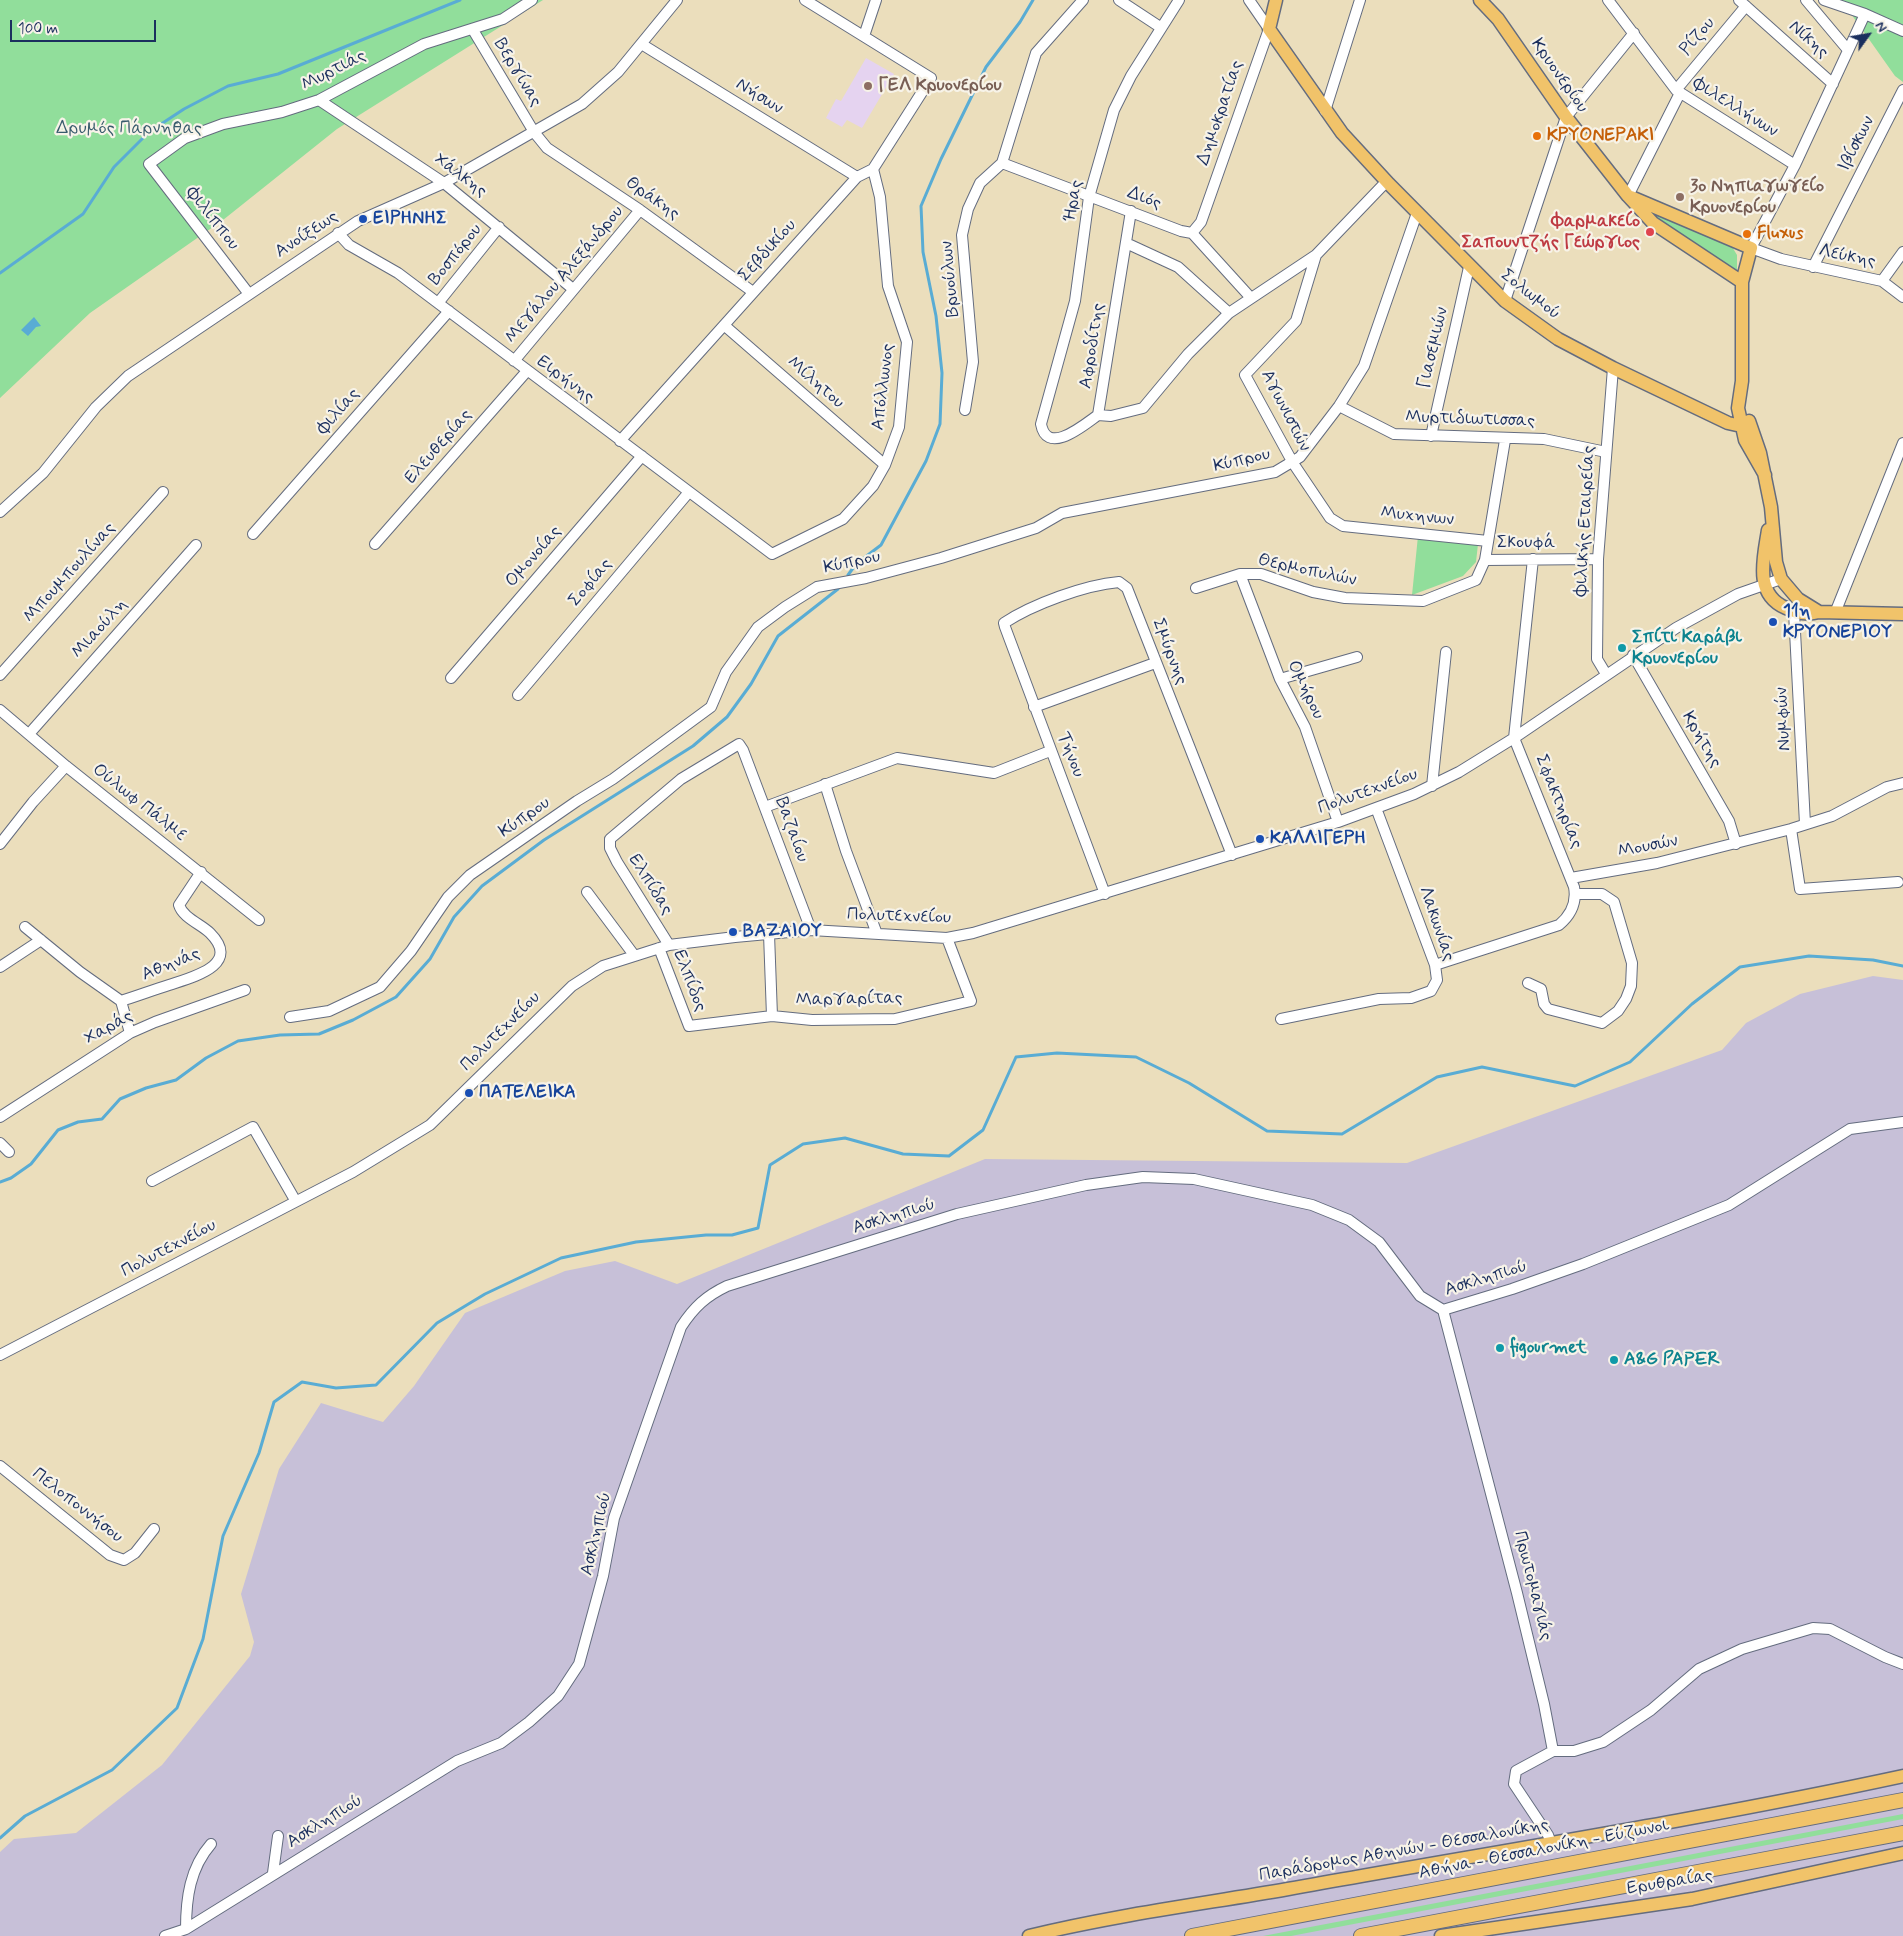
<!DOCTYPE html>
<html>
<head>
<meta charset="utf-8">
<style>
	body { margin:0 }
	#map { position:relative; width:1903px; height:1936px; overflow:hidden; background:#ebdebc; font-family:Mynerve,sans-serif }
	canvas { display:block }
	.north { position:absolute; left:1843px; top:10px; width:50px; height:50px; -webkit-text-stroke:4px #f7f3e8; paint-order:stroke; rotate:58deg; font-size:14px; font-weight:700; line-height:20px; text-align:center; color:#1b2f5e }
	.north::after { content:''; display:block; margin:auto; width:18px; height:22px; background:#1b2f5e; clip-path:polygon(50% 0,100% 100%,50% 72%,0 100%) }
	.scale { position:absolute; left:10px; top:20px; width:146px; height:22px; box-sizing:border-box; border:2px solid #1b2f5e; border-top:0; padding-left:6px; font-size:15px; line-height:18px; white-space:nowrap; color:#1b2f5e; -webkit-text-stroke:4px #f7f3e8; paint-order:stroke }
</style>
</head>
<body>
<div id="map">
<canvas width="1903" height="1936"></canvas>
<div class="north">N</div>
<div class="scale">100 m</div>
</div>
<script>
const context = document.querySelector('canvas').getContext('2d');
context.lineJoin = 'round';
function fill(path, color) {
  context.fillStyle = color;
  context.fill(path, 'evenodd');
}
function trace(path, color, width, dash) {
  context.strokeStyle = color;
  context.lineWidth = width;
  context.lineCap = dash ? 'butt' : 'round';
  context.setLineDash(dash || []);
  context.stroke(path);
}
function drawText(font, color, halo, rows, align = 'center') {
  context.font = font + ' Mynerve,sans-serif';
  context.lineWidth = 4.5;
  context.setLineDash([]);
  context.textBaseline = 'middle';
  context.strokeStyle = halo;
  context.fillStyle = color;
  for (const [text, x, y, turn = 0] of rows) {
    context.save();
    context.translate(x, y);
    context.rotate((+turn || 0) * Math.PI / 180);
    context.textAlign = isNaN(turn) ? turn : align;
    if (halo) context.strokeText(text, 0, 0);
    context.fillText(text, 0, 0);
    context.restore();
  }
}
const built = new Path2D(`
	M866,58l28,16 -32,54 -15,-8 -5,7 -16,-9 10,-19 5,2z`);
const industrial = new Path2D(`
	M1873,976l30,4v956h-1903v-84l14,-13 62,-6 86,-68 88,-109 4,-14 -13,-48 38,-125 42,-66 62,19 31,-36 51,-73 100,-42 50,-10 62,23 308,-125 422,4 315,-113 24,-27 54,-29z`);
const green = new Path2D(`
	M0,0h543l-206,129 -114,91 -133,93 -90,85z
	M1821,0h82v82l-8,-6 -46,-65z
	M1643,203l88,42 6,10v18l-80,-53z
	M1418,536l60,8 -2,18 -13,14 -51,19z
	M1903,1814v5l-612,117h-28z`);
const water = new Path2D(`
	M34,317l7,9 -5,1 -8,9 -7,-6z`);
const stream = new Path2D(`
	M0,273l83,-59 31,-47 35,-35 35,-23 44,-23 50,-12 182,-74
	M848,575l8,-11 25,-19 45,-84 14,-37 2,-51 -6,-57 -13,-64 -2,-46 20,-47 45,-92 34,-45 13,-22
	M0,1182l11,-4 20,-14 27,-34 20,-8 24,-3 18,-20 26,-11 30,-8 30,-22 32,-17 42,-6 39,-1 34,-14 43,-23 34,-38 24,-42 28,-31 62,-46 149,-94 34,-29 24,-33 27,-48 60,-47
	M0,1838l25,-22 87,-46 65,-62 26,-69 20,-103 36,-83 15,-51 28,-20 34,6 40,-3 61,-62 48,-29 76,-36 75,-16 70,-7h26l26,-7 12,-63 33,-21 42,-6 58,16 46,2 34,-26 33,-73 41,-4 79,4 53,26 78,48 75,3 95,-57 45,-10 93,19 55,-24 62,-58 48,-37 69,-11 64,4 30,6`);
const minor = new Path2D(`
	M1119,0l41,27
	M1608,0l68,90 119,75
	M1739,0l94,84
	M1806,0l42,50
	M1824,0l41,14 38,17
	M1865,14l-70,151 -44,83 30,11 101,22 21,16
	M473,30l61,102 13,16 93,62 113,82
	M864,36l12,-36
	M643,45l214,132
	M1676,90l70,-84
	M319,100l125,83 129,106
	M1325,111l35,-111
	M1002,163l179,68 11,2 59,65
	M1628,196l52,-103
	M1131,211l-33,204c-13,9 -51,42 -57,9l34,-123 14,-104 25,-87 17,-34 48,-76
	M338,233l11,12 49,28 374,281 71,-35 30,-33 12,-21 14,-38 8,-85 -19,-56 -8,-89 -7,-28
	M1192,233l9,-11 68,-193 -20,-29
	M1126,243l52,24 51,46
	M1316,255l-20,66 -51,54 48,88 37,55 13,8 145,15
	M1813,267l90,-177
	M1882,281l21,-29
	M249,294l-100,-130 36,-26 38,-14 59,-12 37,-12 105,-56 79,-25 29,-19
	M1505,301l61,-184 68,-84
	M438,303l61,-76
	M725,326l160,139
	M514,361l126,-151
	M1339,406l55,28 150,5 62,13
	M965,410l8,-48 -11,-127 6,-26 12,-26 22,-20 34,-110 47,-53
	M1098,415l13,1 32,-8 45,-54 41,-41 87,-58 70,-73
	M1431,436l38,-169
	M620,441l237,-264 16,-8 58,-91 -126,-78
	M0,512l43,-39 53,-66 32,-31 230,-155 86,-38 138,-79 36,-32 59,-72
	M253,534l196,-223
	M375,544l152,-173
	M1485,560l113,-1
	M1240,574l40,105 25,48 33,95
	M1196,588l44,-14h21l52,18 32,6 78,3 53,-21 9,-20 20,-120
	M1794,612l11,212
	M1835,613l68,-170
	M1633,655l96,166 7,23
	M1606,674l-9,-15 1,-100 15,-191
	M0,675l163,-183
	M451,678l191,-222
	M1280,679l77,-22
	M518,695l171,-203
	M1034,707l121,-44
	M0,710l66,56 193,154
	M29,734l167,-189
	M825,784l21,67 31,83
	M1432,786l14,-134
	M765,807l132,-49 97,15 56,-22
	M1791,829l9,60 98,-7
	M0,844l33,-42 33,-36
	M1571,878l86,-15 134,-34 41,-13 55,-29 16,-4
	M587,892l47,63
	M1105,894l-100,-267 -1,-4c29,-19 81,-38 115,-41l8,6 105,267
	M25,927l55,45 41,29
	M769,934l3,82
	M669,945l-52,-83 -7,-14v-9l71,-60 58,-35 4,6 68,180
	M659,948l30,78 83,-10 40,4 83,-1 76,-18 -24,-63
	M1435,965l124,-40c12,-10 18,-22 15,-38l-60,-149 19,-179
	M0,967l41,-27
	M1528,983l13,6 3,15 4,5 54,14 16,-12 8,-12 5,-13 1,-23 -18,-61 -12,-8h-27
	M121,1001c16,-5 32,-11 48,-16 24,-8 73,-20 41,-52 -9,-9 -27,-15 -31,-28l22,-33
	M121,1001l9,32
	M290,1017l39,-6 51,-24 31,-36 37,-54 22,-22 107,-74 36,-22 98,-72 15,-35 32,-45 27,-20 32,-20 49,-9 75,-20 95,-30 26,-15 213,-41 25,-15 39,-51 25,-40 53,-153
	M1281,1019l98,-20 32,-1 20,-7 6,-11 -2,-15 -59,-157
	M0,1117l130,-84 25,-11 90,-32
	M0,1143l9,9
	M152,1181l101,-54 42,73
	M1443,1310l74,283 27,111 9,47
	M0,1355l353,-183 77,-47 142,-139 31,-20 66,-21 66,-8 76,-7 136,8 26,-5 365,-111 76,-28 45,-22 55,-34 162,-110 62,-34 43,-15
	M0,1466l110,89 14,5 11,-7 19,-24
	M1551,1843l-3,-8 -34,-51 2,-13 37,-20h21l29,-9 48,-32 48,-41 43,-20 71,-21 17,1 55,28 18,7
	M273,1873l5,-37
	M186,1929c0,-31 4,-61 25,-85
	M165,1936l21,-7 271,-168 44,-18 28,-21 29,-26 21,-32 24,-88 11,-58 67,-191c13,-20 25,-31 46,-41l230,-72 129,-29 57,-8 51,2 118,26 37,15 30,22 41,54 23,14 69,-21 71,-25 146,-59 121,-76 53,-7`);
const major = new Path2D(`
	M1276,0l-7,29 73,104 47,51 116,117 53,38 55,29 115,55 22,5
	M1480,0l18,19 68,98 62,79 25,27 89,59
	M1631,197l120,51 -9,34v99l-4,27 7,32 20,35
	M1749,421l11,32 11,54 5,55 5,17 17,20 21,13
	M1768,530c-4,27 -15,64 18,78 12,5 21,7 33,4l84,2
	M1029,1936c86,-21 173,-32 259,-47 205,-37 411,-69 615,-113
	M1441,1936l251,-37 211,-46`);
const highway = new Path2D(`
	M1192,1936l711,-136
	M1361,1936l542,-103`);
const markers = [
	[868,86,5,"#8d6e63"],
	[1537,136,5,"#e8710a"],
	[1680,197,5,"#8d6e63"],
	[363,219,5,"#1a4fb4"],
	[1650,232,5,"#e0444e"],
	[1747,234,5,"#e8710a"],
	[1773,622,5,"#1a4fb4"],
	[1622,648,5,"#0f9aa8"],
	[1260,839,5,"#1a4fb4"],
	[733,932,5,"#1a4fb4"],
	[469,1093,5,"#1a4fb4"],
	[1500,1348,5,"#0f9aa8"],
	[1614,1360,5,"#0f9aa8"]
];
const streetNames = [
	["Ρίζου",1698,37,-50],
	["Νίκης",1808,40,42],
	["Μυρτιάς",334,71,-27],
	["Βεργίνας",517,73,59],
	["Κρυονερίου",1559,76,55],
	["Νήσων",759,97,32],
	["Φιλελλήνων",1735,108,32],
	["Δημοκρατίας",1221,113,-71],
	["Ιβίσκων",1857,144,-63],
	["Χάλκης",460,176,37],
	["Θράκης",652,199,35],
	["Διός",1144,199,21],
	["Ήρας",1074,201,-79],
	["Φιλίππου",212,219,52],
	["Ανοίξεως",307,235,-33],
	["Σεβδικίου",768,251,-48],
	["Βοσπόρου",456,255,-51],
	["Λεύκης",1847,257,12],
	["Μεγάλου Αλεξάνδρου",565,275,-50],
	["Βρυούλων",951,279,-95],
	["Σολωμού",1530,295,38],
	["Αφροδίτης",1093,346,-81],
	["Γιασεμιών",1434,348,-77],
	["Ειρήνης",565,380,37],
	["Μίλητου",815,383,41],
	["Απόλλωνος",884,387,-83],
	["Αγωνιστών",1285,411,63],
	["Φιλίας",339,412,-49],
	["Μυρτιδιωτισσας",1470,420,2],
	["Ελευθερίας",439,447,-49],
	["Κύπρου",1242,461,-13],
	["Μυχηνων",1417,517,6],
	["Φιλικής Εταιρείας",1586,521,-87],
	["Σκουφά",1526,543],
	["Ομονοίας",534,557,-49],
	["Κύπρου",852,563,-12],
	["Θερμοπυλών",1307,571,12],
	["Μπουμπουλίνας",70,573,-48],
	["Σοφίας",591,583,-50],
	["Μιαούλη",100,629,-48],
	["Σμύρνης",1169,652,69],
	["Ομήρου",1305,690,64],
	["Νυμφών",1784,719,-93],
	["Κρήτης",1701,740,60],
	["Τήνου",1070,755,69],
	["Πολυτεχνείου",1368,792,-20],
	["Σφακτηρίας",1558,802,68],
	["Ούλωφ Πάλμε",139,803,38],
	["Κύπρου",525,818,-35],
	["Βαζαίου",791,830,70],
	["Μουσών",1648,847,-11],
	["Ελπίδας",650,885,58],
	["Πολυτεχνείου",899,917,2],
	["Λακωνίας",1436,924,71],
	["Αθηνάς",171,965,-22],
	["Ελπίδος",689,981,69],
	["Μαργαρίτας",849,1000,-1],
	["Χαράς",109,1028,-29],
	["Πολυτεχνείου",501,1032,-45],
	["Ασκληπιού",894,1217,-17],
	["Πολυτεχνείου",169,1249,-28],
	["Ασκληπιού",1486,1279,-17],
	["Πελοποννήσου",77,1506,38],
	["Ασκληπιού",597,1534,-77],
	["Πρωτομαγιάς",1532,1586,76],
	["Ασκληπιού",325,1822,-32],
	["Αθήνα - Θεσσαλονίκη - Εύζωνοι",1544,1850,-11],
	["Παράδρομος Αθηνών - Θεσσαλονίκης",1404,1851,-10],
	["Ερυθραίας",1670,1883,-9]
];
const educationNames = [
	["ΓΕΛ Κρυονερίου",878,86],
	["3ο Νηπιαγωγείο",1690,187],
	["Κρυονερίου",1690,208]
];
const parkNames = [
	["Δρυμός Πάρνηθας",129,129]
];
const foodNames = [
	["ΚΡΥΟΝΕΡΑΚΙ",1547,136],
	["Fluxus",1757,234]
];
const transitNames = [
	["ΕΙΡΗΝΗΣ",373,219],
	["11η",1783,612],
	["ΚΡΥΟΝΕΡΙΟΥ",1783,633],
	["ΚΑΛΛΙΓΕΡΗ",1270,839],
	["ΒΑΖΑΙΟΥ",743,932],
	["ΠΑΤΕΛΕΙΚΑ",479,1093]
];
const healthNames = [
	["Φαρμακείο",1640,222],
	["Σαπουντζής Γεώργιος",1640,243]
];
const cultureNames = [
	["Σπίτι Καράβι",1632,638],
	["Κρυονερίου",1632,659],
	["figourmet",1510,1348],
	["A&G PAPER",1624,1360]
];
fill(built, '#e5d3f0');
fill(industrial, '#c7c0d8');
fill(green, '#91de9b');
fill(water, '#59acd4');
trace(stream, '#59acd4', 3);
trace(minor, '#646c7f', 12);
trace(major, '#646c7f', 15);
trace(highway, '#646c7f', 16);
trace(minor, '#fff', 10);
trace(major, '#f1c36a', 12);
trace(highway, '#f1c36a', 14);
for (const [x, y, r, color] of markers) {
  const dot = new Path2D();
  dot.arc(x, y, r, 0, 2 * Math.PI);
  context.fillStyle = color;
  context.fill(dot);
  trace(dot, '#f7f3e8', 2);
}
drawText('18px', '#1b2f5e', '#f7f3e8', streetNames);
drawText('bold 18px', '#785e54', '#f7f3e8', educationNames, 'left');
drawText('18px', '#385b6d', '#f7f3e8', parkNames);
drawText('bold 18px', '#c56008', '#f7f3e8', foodNames, 'left');
drawText('bold 18px', '#164399', '#f7f3e8', transitNames, 'left');
drawText('bold 18px', '#be3a42', '#f7f3e8', healthNames, 'right');
drawText('bold 18px', '#0d838f', '#f7f3e8', cultureNames, 'left');
</script>
</body>
</html>
